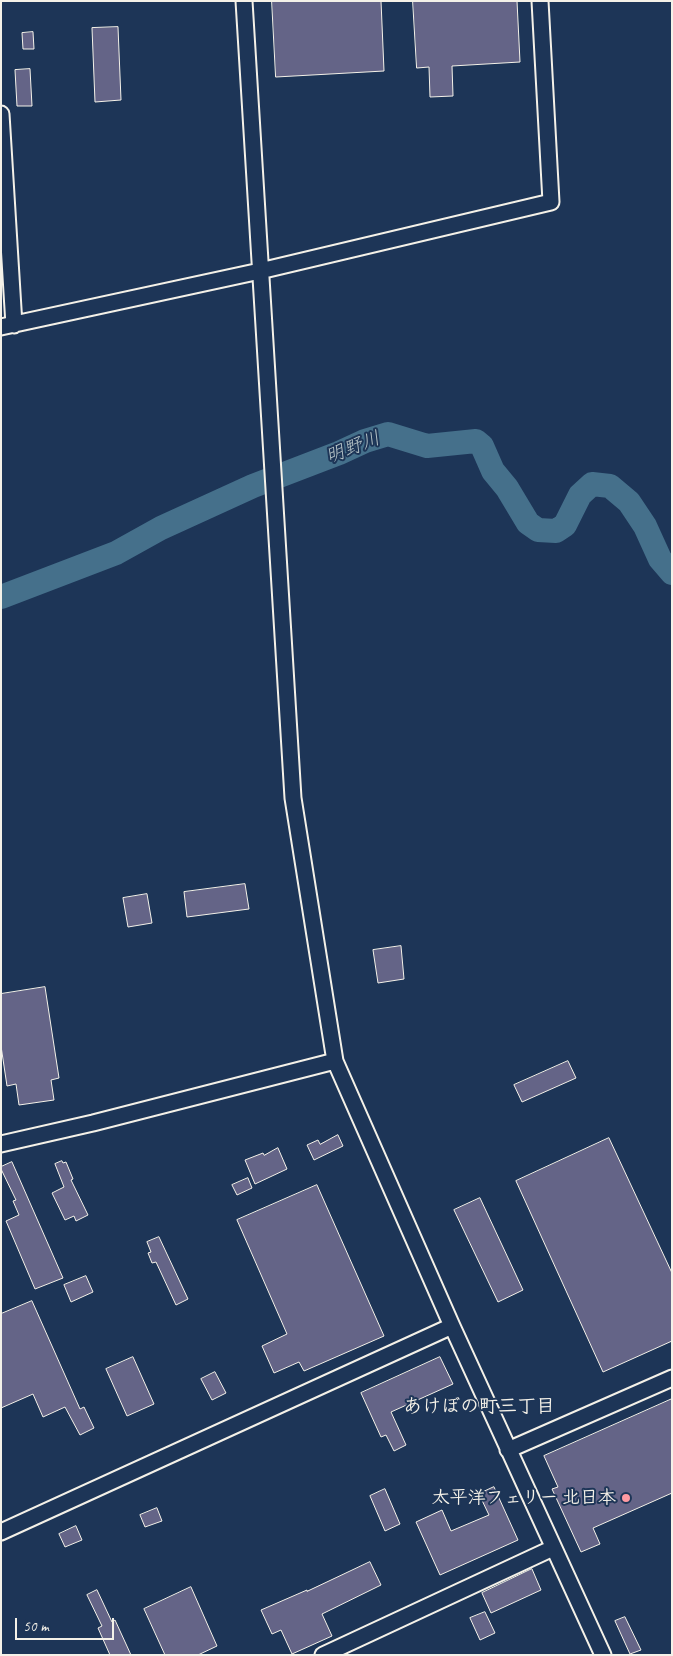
<!DOCTYPE html>
<html>
<head>
<meta charset="utf-8">
<style>
	body { margin:0 }
	#map { position:relative; width:673px; height:1656px; overflow:hidden; background:#1d3557; font-family:Caveat,sans-serif }
	canvas { display:block }
	.frame { position:absolute; inset:0; border:2px solid #f4f1e8; pointer-events:none }
	.scale { position:absolute; left:15px; top:1618px; width:99px; height:22px; box-sizing:border-box; border:2px solid #f4f1e8; border-top:0; padding-left:6px; font-size:15px; line-height:18px; white-space:nowrap; color:#f4f1e8; -webkit-text-stroke:4px #1d3557; paint-order:stroke }
</style>
</head>
<body>
<div id="map">
<canvas width="673" height="1656"></canvas>
<div class="frame"></div>
<div class="scale">50 m</div>
</div>
<script>
const context = document.querySelector('canvas').getContext('2d');
context.lineJoin = 'round';
function trace(path, color, width, dash) {
  context.strokeStyle = color;
  context.lineWidth = width;
  context.lineCap = dash ? 'butt' : 'round';
  context.setLineDash(dash || []);
  context.stroke(path);
}
function fill(path, color) {
  context.fillStyle = color;
  context.fill(path, 'evenodd');
}
function drawText(font, color, halo, rows, align = 'center') {
  context.font = font + ' Caveat,"Klee One",sans-serif';
  context.lineWidth = 4;
  context.setLineDash([]);
  context.textBaseline = 'middle';
  context.strokeStyle = halo;
  context.fillStyle = color;
  for (const [text, x, y, turn = 0] of rows) {
    context.save();
    context.translate(x, y);
    context.rotate((+turn || 0) * Math.PI / 180);
    context.textAlign = isNaN(turn) ? turn : align;
    if (halo) context.strokeText(text, 0, 0);
    context.fillText(text, 0, 0);
    context.restore();
  }
}
const river = new Path2D(`
	M1,597l115,-44 45,-25 92,-42 86,-33 26,-12 23,-7 39,12 49,-5 6,5 11,25 14,17 21,35 10,7 18,1 9,-6 15,-30 12,-11 18,2 19,16 16,24 15,33 12,14`);
const building = new Path2D(`
	M272,1h109l3,70 -108,6z
	M413,1h104l3,61 -68,4 1,30 -23,1 -1,-30 -12,1z
	M118,27l3,73 -26,2 -3,-74z
	M33,32l1,17h-11l-1,-16z
	M30,69l2,37h-15l-2,-36z
	M245,884l4,25 -62,8 -3,-25z
	M147,894l5,29 -24,4 -5,-29z
	M401,946l3,33 -26,4 -5,-33z
	M45,987l14,91 -8,2 3,20 -35,5 -3,-21 -9,2 -6,-40v-52z
	M568,1061l8,17 -54,24 -8,-17z
	M338,1135l5,11 -29,14 -7,-15 11,-5 2,4z
	M609,1138l63,135v68l-69,31 -87,-191z
	M278,1148l9,21 -32,15 -10,-24 18,-7 1,2z
	M62,1161l1,2 3,-1 7,17 -2,1 17,35 -12,6 -2,-5 -9,4 -13,-27 12,-6 -9,-23z
	M12,1162l51,116 -28,11 -29,-68 13,-6 -6,-14 3,-1 -15,-31v-2z
	M248,1178l4,10 -15,7 -5,-10z
	M317,1185l67,151 -80,35 -5,-9 -25,11 -12,-27 25,-12 -50,-114z
	M480,1198l43,92 -25,12 -44,-92z
	M159,1237l29,62 -12,6 -20,-43 -4,1 -4,-10 3,-1 -4,-10z
	M86,1276l7,16 -22,10 -7,-17z
	M32,1301l48,108 4,-2 10,21 -14,7 -15,-28 -22,10 -10,-23 -32,14v-94z
	M133,1357l21,47 -27,12 -21,-47z
	M440,1357l13,27 -62,28 15,33 -12,6 -8,-16 -5,2 -20,-44z
	M215,1372l11,21 -14,7 -11,-21z
	M672,1399v94l-79,35 7,16 -19,8 -29,-63 6,-2 -14,-31z
	M494,1487l24,53 -78,35 -24,-53 26,-12 9,21 38,-16 -10,-21z
	M385,1489l15,35 -15,7 -15,-35z
	M157,1508l5,13 -17,6 -5,-12z
	M76,1526l6,14 -17,7 -6,-13z
	M370,1562l11,23 -59,29 10,22 -40,18 -11,-24 -9,4 -11,-24 46,-20v1z
	M532,1569l9,21 -50,23 -9,-20z
	M191,1587l26,59 -19,9h-33l-21,-46z
	M97,1590l15,32 3,-2 16,35h-21l-12,-27 4,-2 -15,-31z
	M485,1612l10,21 -15,7 -10,-22z
	M625,1617l16,33 -11,4 -15,-33z`);
const minor = new Path2D(`
	M244,1l49,797 42,263 117,265 151,329
	M1,114l13,211
	M1,327l259,-56 291,-69 -11,-201
	M1,1144l92,-21 242,-62
	M508,1450l164,-72
	M1,1532l451,-206
	M323,1655l230,-107`);
const markers = [
	[626,1498,5,"#ff9aa2"]
];
const poiNames = [
	["太平洋フェリー 北日本",616,1498]
];
const waterNames = [
	["明野川",353,448,-21]
];
const neighbourhoodNames = [
	["あけぼの町三丁目",479,1407]
];
trace(river, '#45708b', 24);
fill(building, '#646487');
trace(building, '#f4f1e8', 1);
trace(minor, '#f4f1e8', 19);
trace(minor, '#1d3557', 15);
for (const [x, y, r, color] of markers) {
  const dot = new Path2D();
  dot.arc(x, y, r, 0, 2 * Math.PI);
  context.fillStyle = color;
  context.fill(dot);
  trace(dot, '#1d3557', 2);
}
drawText('bold 18px', '#f4f1e8', '#1d3557', poiNames, 'right');
drawText('italic 19px', '#b7c4c7', '#1d3557', waterNames);
drawText('bold 19px', '#f4f1e8', '#1d3557', neighbourhoodNames);
</script>
</body>
</html>
